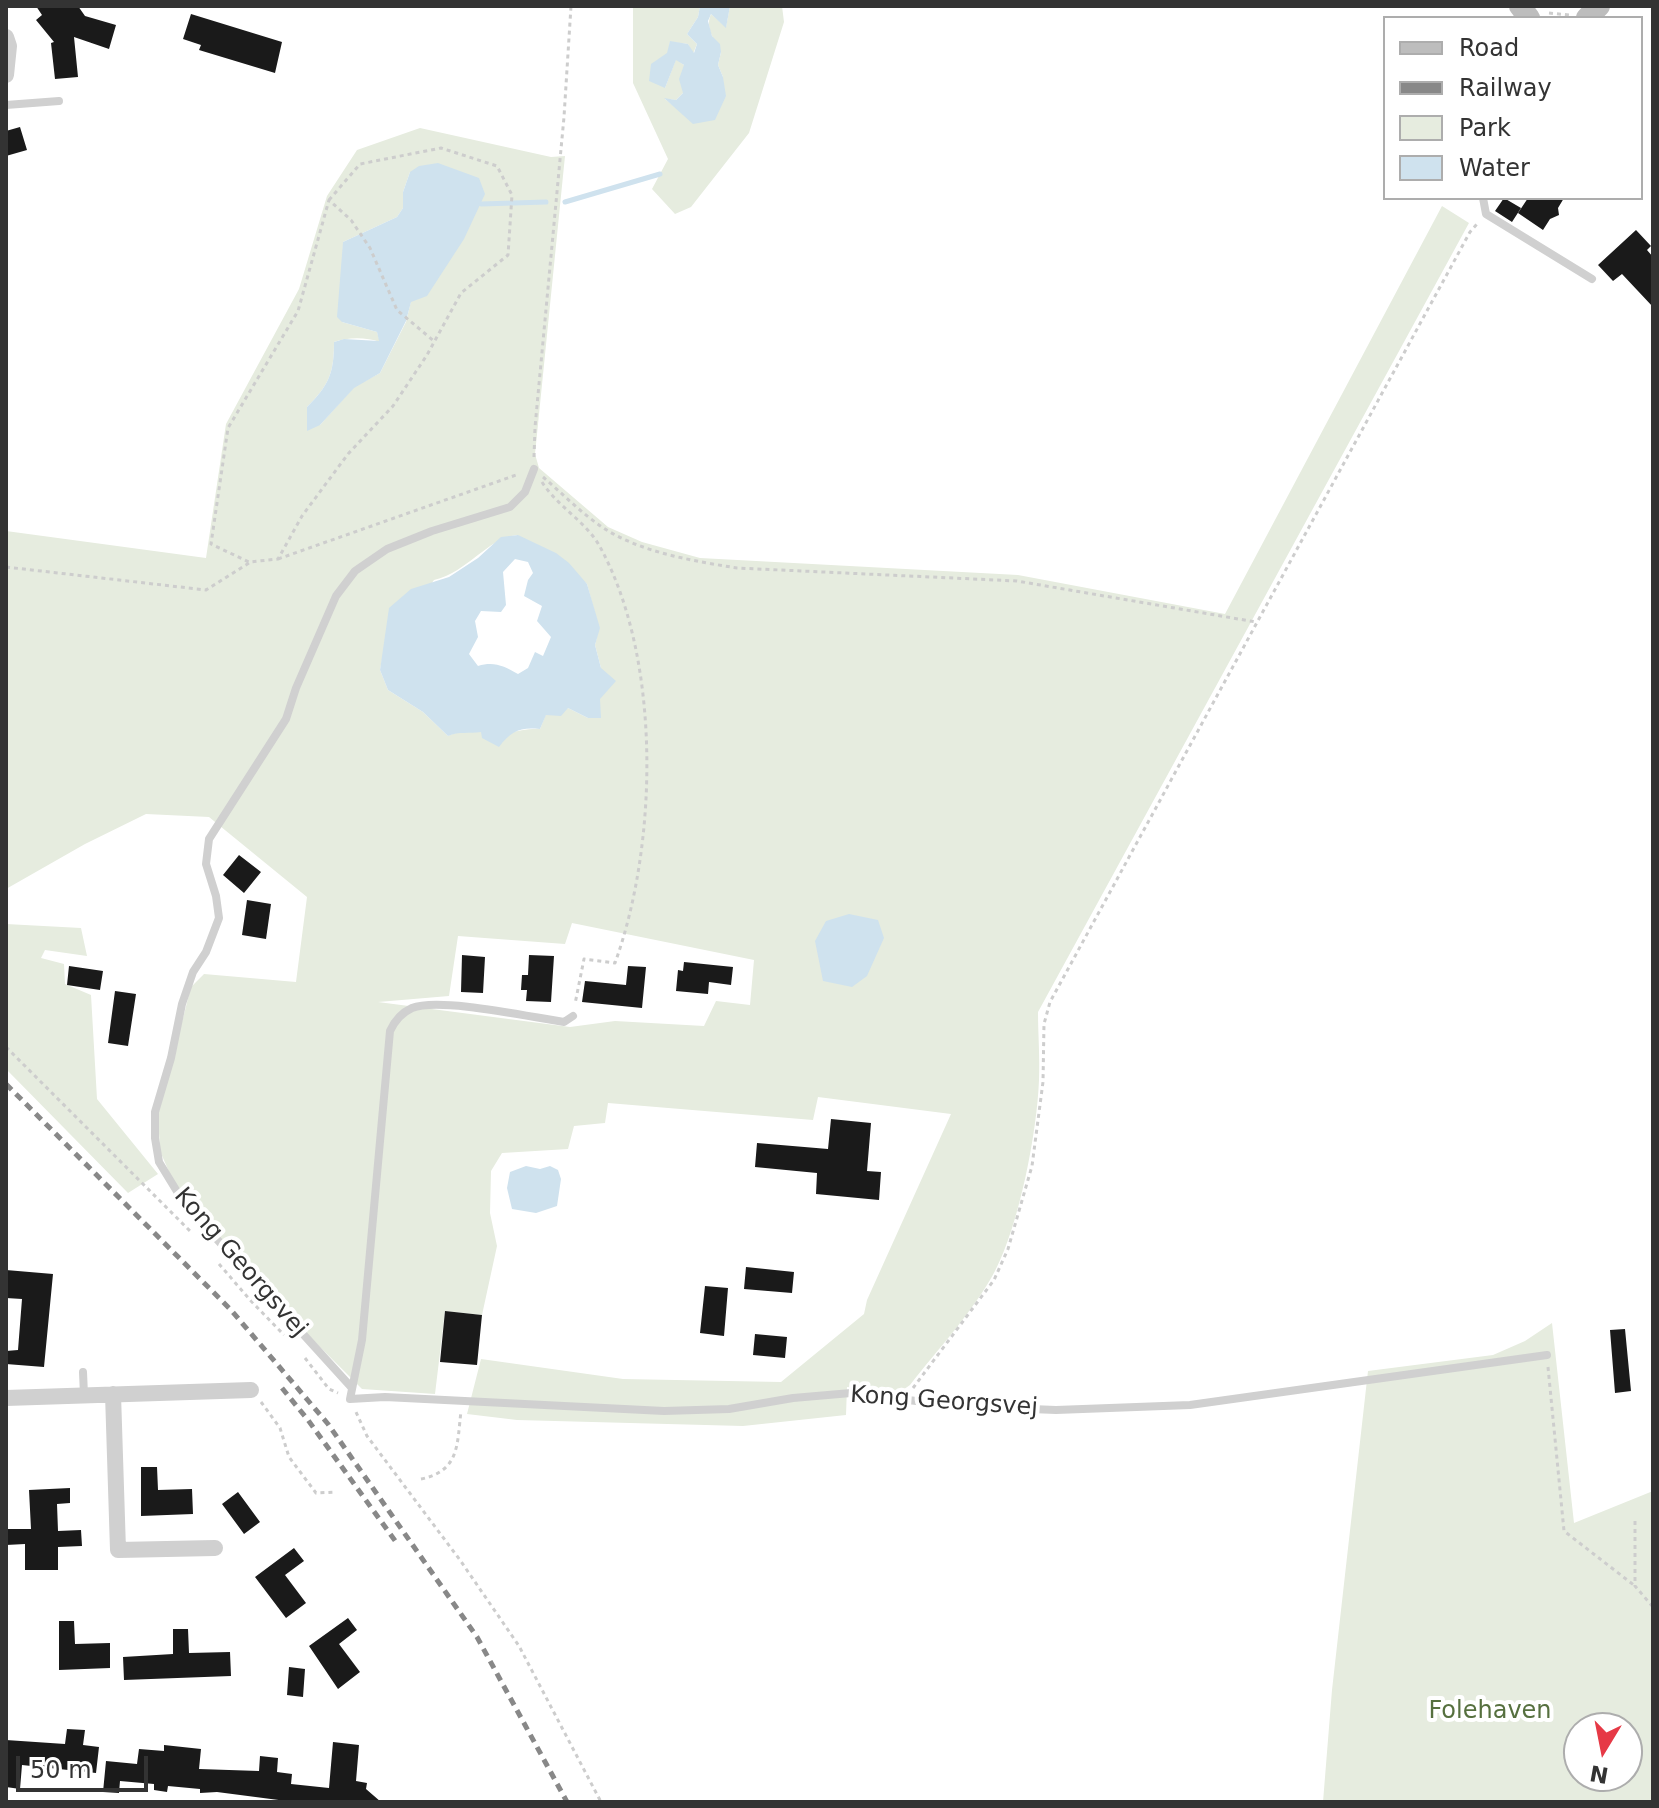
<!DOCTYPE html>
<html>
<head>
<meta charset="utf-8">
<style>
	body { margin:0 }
	#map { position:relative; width:1659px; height:1808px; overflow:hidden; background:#fff; font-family:"DejaVu Sans",sans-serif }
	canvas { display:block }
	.frame { position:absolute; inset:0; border:8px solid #333; pointer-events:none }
	.legend { position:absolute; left:1383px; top:16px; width:260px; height:184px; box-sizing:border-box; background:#fff; border:2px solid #adadad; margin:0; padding:10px 14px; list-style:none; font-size:24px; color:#333 }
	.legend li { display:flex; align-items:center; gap:16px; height:40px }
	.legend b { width:40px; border:2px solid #adadad }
	.north { position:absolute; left:1563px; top:1712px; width:80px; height:80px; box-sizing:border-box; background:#fff; border:2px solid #adadad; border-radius:50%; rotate:190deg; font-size:22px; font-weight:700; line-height:32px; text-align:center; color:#333 }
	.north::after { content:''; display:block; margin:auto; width:28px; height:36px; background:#e63946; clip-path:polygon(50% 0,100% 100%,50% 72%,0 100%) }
	.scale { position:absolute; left:16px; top:1756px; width:132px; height:36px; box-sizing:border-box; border:4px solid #333; border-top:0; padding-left:10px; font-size:24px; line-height:28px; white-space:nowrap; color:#333; -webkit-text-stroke:6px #fff; paint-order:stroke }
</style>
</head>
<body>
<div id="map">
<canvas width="1659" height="1808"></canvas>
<div class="frame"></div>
<ul class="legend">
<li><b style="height:10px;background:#bdbdbd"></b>Road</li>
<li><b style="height:10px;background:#888"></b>Railway</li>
<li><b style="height:22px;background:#e6ecdf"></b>Park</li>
<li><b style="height:22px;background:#cfe2ee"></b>Water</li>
</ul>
<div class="north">N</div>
<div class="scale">50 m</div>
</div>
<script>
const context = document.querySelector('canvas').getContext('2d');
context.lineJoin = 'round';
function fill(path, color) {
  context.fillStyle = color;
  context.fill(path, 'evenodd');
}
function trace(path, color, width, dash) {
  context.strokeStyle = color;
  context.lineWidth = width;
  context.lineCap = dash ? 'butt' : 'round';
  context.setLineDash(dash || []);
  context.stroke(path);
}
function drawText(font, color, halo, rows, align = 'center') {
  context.font = font + ' "DejaVu Sans",sans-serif';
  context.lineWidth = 8;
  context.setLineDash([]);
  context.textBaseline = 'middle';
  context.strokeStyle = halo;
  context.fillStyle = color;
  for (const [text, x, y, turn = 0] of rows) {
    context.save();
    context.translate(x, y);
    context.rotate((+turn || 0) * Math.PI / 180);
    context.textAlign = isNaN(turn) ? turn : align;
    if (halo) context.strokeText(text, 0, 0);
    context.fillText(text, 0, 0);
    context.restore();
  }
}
const green = new Path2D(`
	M633,6h67l-2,11 -11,17 10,10 -4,10 -5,-10 -18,-2 -5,46 11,-29 9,7 -2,27 -7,7 -11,-1 10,8 48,-30 -5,-12 3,-13c-7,-12 -16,-25 -10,-38l15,13 4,-21h52l2,16 -35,111 -58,74 -16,7 -23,-25 16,-30 -35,-76z
	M420,128l131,29 14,-1 -30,298 4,14 69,59 34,15 58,16 318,17 207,39 217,-408 27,17 -431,789c0,22 2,45 1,68 -2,53 -20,145 -44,191 -22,41 -57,78 -85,114l-10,7 -53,-5 -1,28 -103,11 -226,-6 -50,-6 14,-55 142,20 158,3 83,-68 3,-14 84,-186 -133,-17 -5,23 -205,-17 -3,20 -31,3 -6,23 -66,4 -11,18 -1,42 7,33 -15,69 -37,-4 -10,83 -73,-5 -70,-70 -102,-114 -17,-24 -13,-30 -2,-36 33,-128 13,-13 92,8 11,-85 -98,-80 -63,-3 -61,30 -79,45v-358l200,27 20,-134 73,-135 28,-93 30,-46zM410,172l1,129 -5,21 -26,51 -26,14 -34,38 -13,-18c22,-22 27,-34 27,-65 14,-5 32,-5 46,0l-3,-10 -35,-10 1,-80 54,-25 6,-9v-16zM517,535l20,11 50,38 12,44 -4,17 6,23 -1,31 -12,19 -20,-10 -22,6 -6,15c-12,-1 -21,3 -33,3 -19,1 -42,-4 -59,4l-25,-24 -35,-22 -8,-20 4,-21 50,-69c34,-8 52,-41 83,-45zM572,923l182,37 -4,45 -34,-4 -12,25 -89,-5 -45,6 -192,-25 71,-6 9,-60 107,8z
	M6,924l75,4 6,28 -42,-6 -4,8 23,6 1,20 26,11 6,104 61,75 -30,19 -122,-124z
	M1552,1323l22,200 79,-32v311h-330l9,-112 36,-319 125,-16 32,-14zM1579,1728h48v48h-48z`);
const water = new Path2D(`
	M700,6h30l-4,22 -15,-14 -3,7 4,15 8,8 1,8 -3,13 5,12 3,19 -11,24 -22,4 -29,-26 12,2 7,-7 -4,-14 5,-14 -8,-5 -11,28 -16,-7 2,-17 16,-11 3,-12 18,3 6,9 3,-9 -10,-10 11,-17z
	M438,163l41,15 6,16 -21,45 -37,57 -16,6 -5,19 -26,52 -26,15 -34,37 -13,6v-24c22,-22 27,-34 27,-65l10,-3 35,2 -2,-9 -35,-10 -5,-5 6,-75 54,-25 6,-9v-16l7,-20 9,-6z
	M518,535l38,18 13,10 18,21 13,44 -5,17 6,23 15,13 -16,18 1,19h-13l-20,-10 -7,8 -15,-1 -6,14c-20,-2 -29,2 -41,18l-17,-9 -1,-6c-12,2 -22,-1 -33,4l-25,-24 -35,-22 -8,-20 9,-62 22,-19 38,-12 29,-19 23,-21zM515,559l13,3 5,11 -5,7 -4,16 18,10 -5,15 14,16 -8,19 -8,-4 -7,16 -10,6c-14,-8 -24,-13 -40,-8l-9,-12 9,-17 -3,-16 6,-10 20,1 5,-7 -3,-33z
	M849,914l29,6 6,18 -17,38 -15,11 -29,-6 -8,-40 11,-20z
	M526,1166l14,3 10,-3 8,4 3,9 -4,27 -21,7 -24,-4 -5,-21 3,-16z`);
const stream = new Path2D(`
	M565,202l95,-28
	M481,204l65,-2`);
const building = new Path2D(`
	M36,6h42l7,10 31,9 -7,24 -35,-12 4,40 -23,2 -4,-36 3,-1 -18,-22 6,-5z
	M191,14l91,28 -7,31 -76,-23 2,-5 -18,-6z
	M20,127l7,23 -21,6v-25z
	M1504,198l17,10 -9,14 -17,-11z
	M1528,198h36l-6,10 1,7 -9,4 -7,11 -25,-17z
	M1636,230l15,16 -4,4 6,7v50l-31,-33 -9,7 -15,-16z
	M239,855l22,17 -17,21 -21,-18z
	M247,900l24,4 -5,35 -24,-4z
	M462,955l23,2 -2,36 -22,-1z
	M529,955l25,1 -3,46 -25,-1 1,-11h-6l1,-15h6z
	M684,962l49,5 -2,18 -22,-3 -1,12 -32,-3 2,-21 5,1z
	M69,966l34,5 -3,19 -33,-5z
	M628,966l18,1 -4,41 -60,-6 3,-21 41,4z
	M115,991l21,3 -8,52 -20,-3z
	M831,1119l40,4 -4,48 14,1 -2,28 -63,-6 1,-21 -62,-6 2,-24 71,6z
	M746,1267l48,5 -2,21 -48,-4z
	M6,1270l47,4 -9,93 -38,-3v-13l12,-1 4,-51 -16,-1z
	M705,1286l23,2 -4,48 -24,-3z
	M445,1311l37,4 -5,50 -37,-3z
	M1625,1329l6,62 -16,2 -5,-63z
	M755,1334l32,3 -2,21 -32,-3z
	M141,1467h16l1,23 34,-1 1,25 -52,2z
	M70,1488v15l-13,1 1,27 23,-1 1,16 -24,1v23h-33v-26l-19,1v-16h25l-2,-39z
	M238,1492l22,30 -16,12 -22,-30z
	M294,1548l10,13 -19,14 21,28 -20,15 -31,-41z
	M348,1618l9,12 -18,14 21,28 -22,17 -29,-43z
	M59,1621h15l1,23 35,-1v25l-51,2z
	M173,1629h15l1,24 41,-1 1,24 -107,4 -1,-23 50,-3z
	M289,1667l16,2 -2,28 -16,-2z
	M67,1729l18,1 -2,15 16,2 -3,26 -74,-8 -2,24 -14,-2v-47l59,4z
	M333,1742l26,3 -3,36 11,2 -1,6 15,13h-87l-77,-10 -17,1v-4l-32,-3 -1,6 -13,-2v-6l-34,-3 -1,12 -16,-1 3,-31 31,3 2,-15 25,2v-6l37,4 -2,20 60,2 1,-15 18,2 -1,14 15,2 -1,10 38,4z`);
const path = new Path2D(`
	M1549,13l20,2
	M329,200l31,-36 81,-16 56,18 15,29 -4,60 -47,38 -34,62 -34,51 -45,48 -46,62 -24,43 -29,3 -38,-18 17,-116 70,-117 31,-111 22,20 19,28 27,62 38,32
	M534,457l1,-30 29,-310 7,-111
	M543,477c20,17 40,38 62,52 38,24 89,32 132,39l280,13 239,41
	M542,482c15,24 43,39 57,63 63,113 59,299 16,418l-31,-4 -9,45
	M278,559l241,-85
	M6,567l200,23 43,-27
	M6,1047l184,184
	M219,1264l32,37 33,34
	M305,1358l24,31 9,4
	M1548,1367l16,164 71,55
	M913,1388l81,-108 14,-31 24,-83 11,-84 1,-58 6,-22 420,-770 7,-8
	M261,1402l19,26 9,29 27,36 20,-1
	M356,1412l11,24 93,124 59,86 82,156
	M421,1479c39,-8 36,-35 40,-68
	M1635,1521v65l18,21`);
const lane = new Path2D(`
	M6,105l53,-4
	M1483,198l3,16 106,65
	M573,1016l-9,6c-34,-5 -125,-25 -152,-14 -11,5 -17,12 -22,23l-28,309 -12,59 35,-2 279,14 65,-2 64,-11 58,-5 106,13 99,4 134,-5 357,-50
	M83,1372l1,23
	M352,1388l-168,-185 -25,-41 -4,-24v-26l16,-54 11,-54 11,-32 13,-20 13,-34 -3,-22 -10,-32 3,-25 77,-120 10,-31 40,-92 19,-25 32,-22 45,-18 78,-24 15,-15 9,-23`);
const street = new Path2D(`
	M6,37l3,9 -3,29
	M113,1394l5,156 97,-2
	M6,1398l245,-8`);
const secondary = new Path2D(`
	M1520,6l9,12
	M1587,18l12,-12`);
const rail = new Path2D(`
	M6,1084l225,226 97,114 149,213 90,165
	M282,1388l26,32 88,122`);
const streetNames = [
	["Kong Georgsvej",240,1263,49],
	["Kong Georgsvej",944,1402,4]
];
const parkNames = [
	["Folehaven",1490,1712]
];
fill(green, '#e6ecdf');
fill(water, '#cfe2ee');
trace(stream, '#cfe2ee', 5);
fill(building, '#1a1a1a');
trace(path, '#cdcdcd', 3, [4, 4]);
trace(lane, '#d0d0d0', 8);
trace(street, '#d0d0d0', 16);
trace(secondary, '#bdbdbd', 22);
trace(rail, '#888', 5, [8, 6]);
drawText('24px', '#333', '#fff', streetNames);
drawText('24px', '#56703f', '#fff', parkNames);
</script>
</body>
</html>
